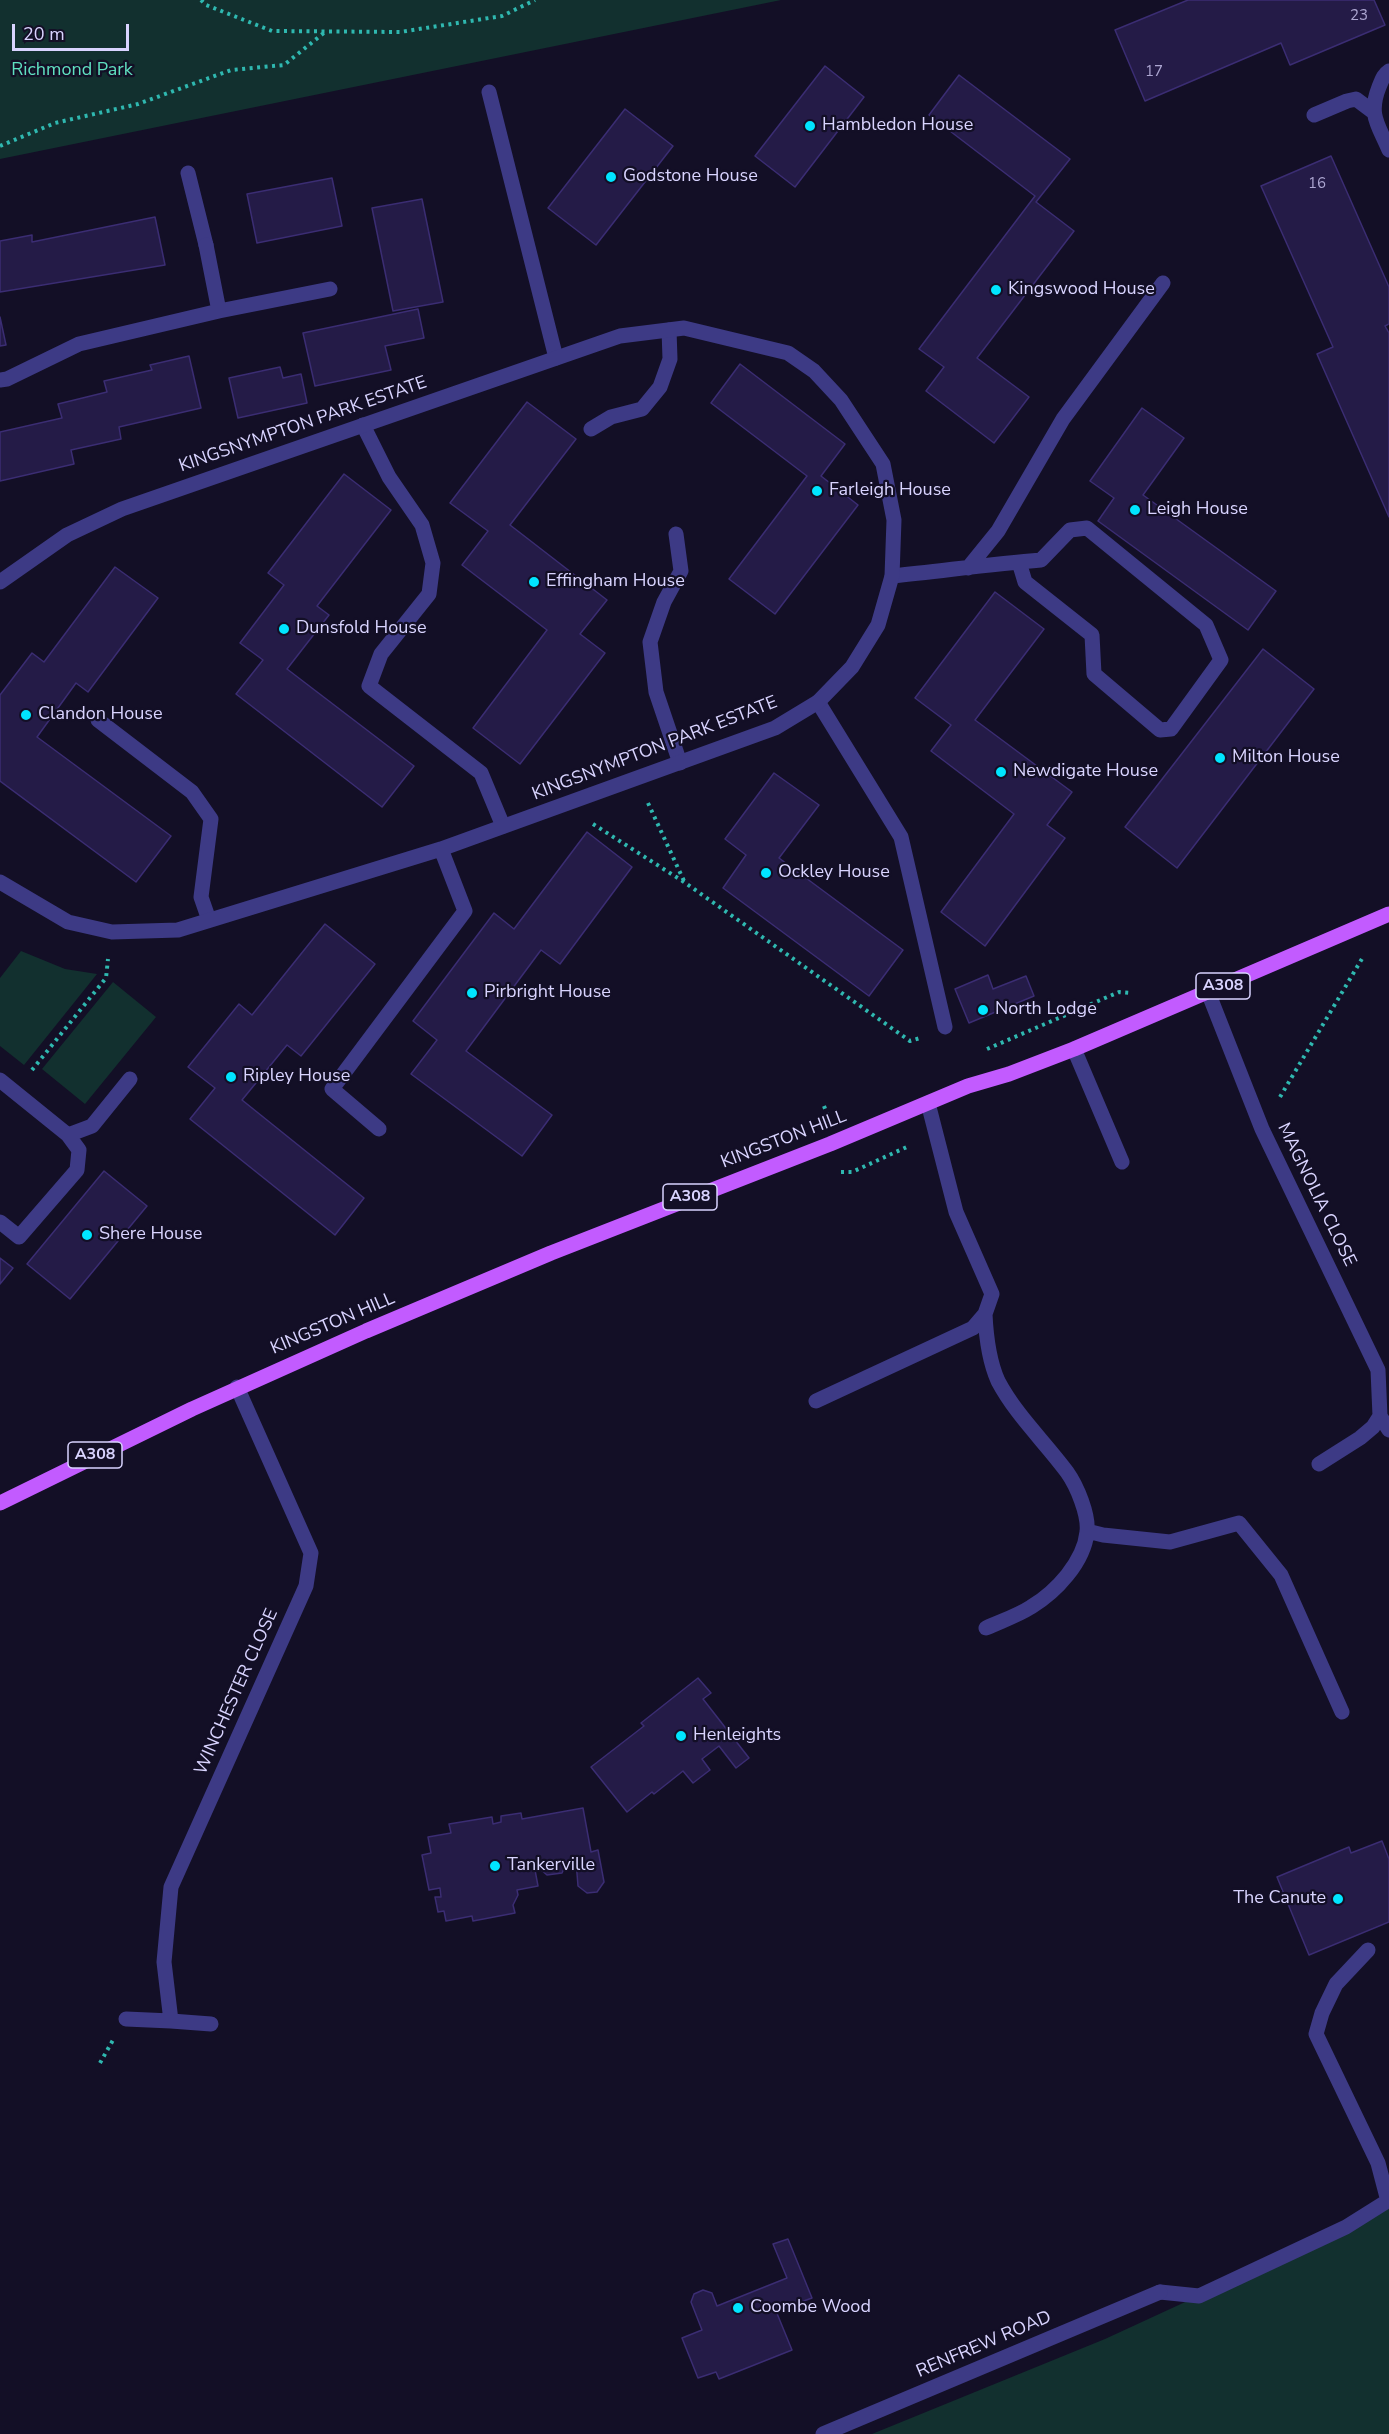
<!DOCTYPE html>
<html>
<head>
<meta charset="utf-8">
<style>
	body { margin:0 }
	#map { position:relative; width:1389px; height:2434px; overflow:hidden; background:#130f26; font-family:"Nunito Sans",sans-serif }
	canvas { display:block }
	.scale { position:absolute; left:12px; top:24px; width:117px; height:27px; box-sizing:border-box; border:3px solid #d9d4ff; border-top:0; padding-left:8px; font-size:18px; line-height:21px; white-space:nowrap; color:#d9d4ff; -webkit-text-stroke:4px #130f26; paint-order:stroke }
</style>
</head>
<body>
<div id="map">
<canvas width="1389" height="2434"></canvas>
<div class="scale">20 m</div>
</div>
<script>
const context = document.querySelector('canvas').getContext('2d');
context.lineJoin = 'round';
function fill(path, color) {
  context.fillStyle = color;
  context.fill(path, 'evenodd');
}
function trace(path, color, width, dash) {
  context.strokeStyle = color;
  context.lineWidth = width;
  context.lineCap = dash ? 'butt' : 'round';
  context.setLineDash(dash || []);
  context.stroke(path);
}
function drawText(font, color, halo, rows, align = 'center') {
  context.font = font + ' "Nunito Sans",sans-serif';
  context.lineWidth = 4.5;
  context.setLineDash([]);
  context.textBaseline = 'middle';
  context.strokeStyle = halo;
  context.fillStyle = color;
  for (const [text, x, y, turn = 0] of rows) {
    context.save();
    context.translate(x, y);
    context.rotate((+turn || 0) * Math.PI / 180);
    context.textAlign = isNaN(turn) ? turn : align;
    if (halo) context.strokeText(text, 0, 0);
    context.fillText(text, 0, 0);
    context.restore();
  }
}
const green = new Path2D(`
	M0,0h781l-781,159z
	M21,951l44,18 32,5 -73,91 -24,-19v-68z
	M113,982l43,35 -71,87 -43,-35z
	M1389,2208v226h-517l233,-95z`);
const building = new Path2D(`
	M1188,0h186l11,25 -95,40 -9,-22 -136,58 -30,-71z
	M825,66l39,31 -69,90 -40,-31z
	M959,75l111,84 -34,43 38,29 -97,127 52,39 -35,46 -68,-52 18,-24 -25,-18 116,-153 -106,-81z
	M625,109l48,37 -77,99 -48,-37z
	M1331,156l58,131v37l-4,2 4,7v184l-72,-163 16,-7 -72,-161z
	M332,178l10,48 -85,17 -10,-49z
	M422,199l21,103 -50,9 -21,-103z
	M155,217l10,48 -165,27v-51l32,-6v7z
	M418,309l6,29 -39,8 6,24 -76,16 -12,-53z
	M0,317l6,28 -6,1z
	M189,356l12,52 -82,19 2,12 -50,11 3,14 -74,17v-49l62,-14 -4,-14 49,-12 -3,-11 48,-11 -2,-5z
	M740,364l105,80 -24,32 37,29 -83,109 -46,-35 78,-103 -96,-73z
	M280,367l3,11 18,-4 6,29 -69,15 -9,-40z
	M527,402l49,37 -66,86 97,75 -27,34 25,19 -85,111 -47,-36 74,-98 -85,-65 26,-34 -38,-28z
	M1142,408l42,30 -41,57 133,96 -28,39 -150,-109 16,-23 -24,-17z
	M344,474l47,36 -74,96 12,9 -42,54 127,97 -32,41 -146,-113 27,-34 -23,-17 44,-58 -16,-12z
	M115,567l43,31 -70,94 -12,-9 -39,54 134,99 -35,46 -136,-101v-86l32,-42 12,9z
	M995,592l49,37 -69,91 97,72 -25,33 18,13 -80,108 -44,-34 73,-98 -83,-63 20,-26 -36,-27z
	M1263,649l51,40 -137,179 -52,-41z
	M774,773l45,32 -40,53 124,92 -34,46 -146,-108 23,-33 -21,-16z
	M587,832l45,35 -72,97 -19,-14 -75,101 86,64 -30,41 -111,-82 26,-34 -24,-19 81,-108 20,16z
	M325,924l50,40 -74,92 -14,-11 -45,55 122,98 -29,37 -145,-116 25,-31 -27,-21 51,-63 13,11z
	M988,975l5,14 33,-13 8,20 -65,27 -14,-34z
	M104,1171l43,35 -77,93 -43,-35z
	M0,1258l13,10 -13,16z
	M698,1678l13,15 -8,6 46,59 -13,10 -17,-22 -17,13 8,11 -17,13 -10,-12 -29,23 -2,-2 -25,20 -36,-45 53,-41 -3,-3z
	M583,1808l8,44 7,-2 6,32 -7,10 -10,1 -9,-7 -2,-25 -9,1 -5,11 -15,2 -7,-6 -5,1 3,16 -21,4 1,5 -5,10 2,8 -42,8 -1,-5 -26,5 -2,-10 -6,1 -3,-15h6l-1,-9 -11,2 -7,-35 9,-2 -3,-16 23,-4 -2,-9 43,-7 1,7 8,-2v-6l20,-3 1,6z
	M1382,1841l7,18v63l-80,33 -32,-78 72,-30 2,6z
	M788,2239l24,59 -36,13 16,39 -73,29 -3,-7 -18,6 -16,-40 20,-8 -11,-28 3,-8 9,-4 9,3 5,13 70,-28 -14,-34z`);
const path = new Path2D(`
	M201,0l5,5 66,26 128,1 102,-16 33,-16
	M0,146l55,-23 83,-19 93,-34 53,-5 41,-33
	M648,803l36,78
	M593,824l91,58 226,159 10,-3
	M987,1049l132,-57 11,1
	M32,1070l74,-92 2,-19
	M1280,1097l83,-140
	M824,1106l3,8
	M841,1172h11l57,-26
	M100,2063l13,-23`);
const service = new Path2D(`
	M489,92l67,266
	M188,173l18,72
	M363,425l26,52 33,48 11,38 -4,31 -48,60 -12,32 112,87 22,53
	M591,429l20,-12 31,-8 18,-22 10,-28 -1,-29
	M676,534l5,37 -17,31 -14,40 6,50 24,71
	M968,568l30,-37 65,-112 100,-136
	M892,576c50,-5 99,-12 149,-16l29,-30 17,-2 119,97 15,35 -50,69 -11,1 -66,-56 -2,-39 -67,-53 -6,-20
	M818,702l83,135 44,190
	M98,720l94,72 19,27 -10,78 8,23
	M1074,1049l48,113
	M0,1080l68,55 11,15 -2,20 -58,67 -19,-15
	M68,1135l24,-9 38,-47
	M1368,1950l-32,34 -14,29 -6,21 62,129 10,38
	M1160,2292l39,4 147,-69 43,-27`);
const minor = new Path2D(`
	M1389,71c-6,4 -7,9 -10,16 -11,28 -1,37 10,63
	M1314,115l33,-14 9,-2 16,12
	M206,245l13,66
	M0,380l7,-1 72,-35 140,-33 111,-22
	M0,582l67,-47 55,-26 498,-173 64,-8 104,25 26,18 27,29 42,64 11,56 -2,56 -14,49 -26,42 -34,35 -43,26 -334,121 -263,81 -66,2 -44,-10 -68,-40
	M1208,992l54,137 116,241 2,46 -7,11 -13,11 -41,26
	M379,1129l-47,-40 133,-178 -24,-62
	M985,1314c1,21 4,47 13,67 18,34 46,60 69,91 10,14 22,43 20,60 -3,30 -31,60 -56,75 -14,9 -30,14 -45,21
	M816,1401l157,-73 12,-14 7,-20 -36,-82 -28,-109
	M1380,1416l9,14
	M1087,1531l16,4 67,7 69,-19 42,52 61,137
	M126,2019l45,2
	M211,2024l-40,-3 -7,-59 7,-75 135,-301 5,-33 -74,-166
	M823,2434l337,-142`);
const primary = new Path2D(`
	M0,1503l192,-94 174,-78 185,-78 279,-109 138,-58 41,-12 65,-25 315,-135`);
const markers = [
	[810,126,6,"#00e5ff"],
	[611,177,6,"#00e5ff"],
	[996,290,6,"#00e5ff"],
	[817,491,6,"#00e5ff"],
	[1135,510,6,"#00e5ff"],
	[534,582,6,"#00e5ff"],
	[284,629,6,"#00e5ff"],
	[26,715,6,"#00e5ff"],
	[1220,758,6,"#00e5ff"],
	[1001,772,6,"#00e5ff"],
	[766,873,6,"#00e5ff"],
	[472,993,6,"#00e5ff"],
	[983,1010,6,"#00e5ff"],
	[231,1077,6,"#00e5ff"],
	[87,1235,6,"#00e5ff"],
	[681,1736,6,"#00e5ff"],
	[495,1866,6,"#00e5ff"],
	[1338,1899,6,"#00e5ff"],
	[738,2308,6,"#00e5ff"]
];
const numberNames = [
	["23",1359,16],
	["17",1154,72],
	["16",1317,184]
];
const shields = [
	[1223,986,54],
	[690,1197,54],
	[95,1455,54]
];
const shieldNames = [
	["A308",1223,986],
	["A308",690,1197],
	["A308",95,1455]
];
const parkNames = [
	["Richmond Park",72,71]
];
const poiNames = [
	["Hambledon House",822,126],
	["Godstone House",623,177],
	["Kingswood House",1008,290],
	["Farleigh House",829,491],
	["Leigh House",1147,510],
	["Effingham House",546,582],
	["Dunsfold House",296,629],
	["Clandon House",38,715],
	["Milton House",1232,758],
	["Newdigate House",1013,772],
	["Ockley House",778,873],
	["Pirbright House",484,993],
	["North Lodge",995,1010],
	["Ripley House",243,1077],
	["Shere House",99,1235],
	["Henleights",693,1736],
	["Tankerville",507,1866],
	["The Canute",1326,1899,"right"],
	["Coombe Wood",750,2308]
];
const streetNames = [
	["KINGSNYMPTON PARK ESTATE",303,425,-19],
	["KINGSNYMPTON PARK ESTATE",655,749,-21],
	["KINGSTON HILL",784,1140,-21],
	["MAGNOLIA CLOSE",1316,1195,64],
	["KINGSTON HILL",333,1324,-23],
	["WINCHESTER CLOSE",237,1692,-66],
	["RENFREW ROAD",984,2345,-23]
];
fill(green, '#12302f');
fill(building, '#241b47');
trace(building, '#3b2d73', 1.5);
trace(path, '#2fb8b0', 4, [3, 4.5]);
trace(service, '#3d3a85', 15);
trace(minor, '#3d3a85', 15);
trace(primary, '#c25bff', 15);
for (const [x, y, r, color] of markers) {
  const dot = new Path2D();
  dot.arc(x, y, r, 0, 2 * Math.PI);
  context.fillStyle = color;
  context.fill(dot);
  trace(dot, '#130f26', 2);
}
drawText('15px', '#aca6d1', null, numberNames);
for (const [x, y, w] of shields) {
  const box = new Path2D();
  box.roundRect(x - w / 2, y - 13, w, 26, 4.5);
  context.fillStyle = '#130f26';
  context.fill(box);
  trace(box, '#d9d4ff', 1.5);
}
drawText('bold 16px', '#d9d4ff', null, shieldNames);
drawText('18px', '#5fe0c0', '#130f26', parkNames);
drawText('18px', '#d9d4ff', '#130f26', poiNames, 'left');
drawText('18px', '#d9d4ff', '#130f26', streetNames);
</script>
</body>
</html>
